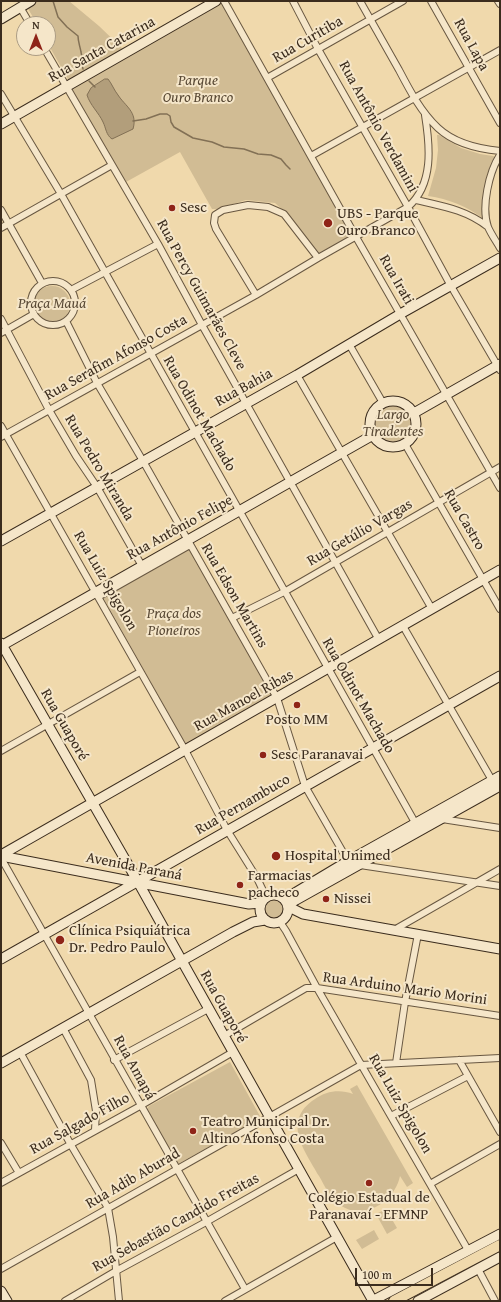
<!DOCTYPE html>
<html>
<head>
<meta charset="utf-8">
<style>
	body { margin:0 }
	#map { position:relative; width:501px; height:1302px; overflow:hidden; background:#f0d9ac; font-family:"Gentium Book Plus",serif }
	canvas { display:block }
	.frame { position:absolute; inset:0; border:2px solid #3b2c1d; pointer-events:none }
	.north { position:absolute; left:16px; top:16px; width:40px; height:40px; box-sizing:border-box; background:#f5e6c9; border:1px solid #ab9c84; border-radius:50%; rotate:0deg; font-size:11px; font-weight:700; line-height:16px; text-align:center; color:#3b2c1d }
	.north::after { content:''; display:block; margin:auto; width:14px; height:18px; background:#8f2418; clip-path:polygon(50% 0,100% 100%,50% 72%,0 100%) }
	.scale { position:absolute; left:355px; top:1268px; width:78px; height:18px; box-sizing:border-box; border:2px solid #3b2c1d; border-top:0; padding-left:5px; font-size:12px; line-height:14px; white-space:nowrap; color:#3b2c1d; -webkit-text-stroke:3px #f5e6c9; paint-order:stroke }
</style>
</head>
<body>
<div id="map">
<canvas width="501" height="1302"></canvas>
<div class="frame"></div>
<div class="north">N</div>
<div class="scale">100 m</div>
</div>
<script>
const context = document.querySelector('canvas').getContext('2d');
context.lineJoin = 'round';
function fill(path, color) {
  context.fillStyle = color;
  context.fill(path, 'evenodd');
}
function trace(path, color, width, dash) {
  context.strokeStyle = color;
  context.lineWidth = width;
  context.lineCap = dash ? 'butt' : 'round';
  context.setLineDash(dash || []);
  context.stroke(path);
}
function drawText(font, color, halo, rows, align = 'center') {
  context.font = font + ' "Gentium Book Plus",serif';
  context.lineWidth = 4;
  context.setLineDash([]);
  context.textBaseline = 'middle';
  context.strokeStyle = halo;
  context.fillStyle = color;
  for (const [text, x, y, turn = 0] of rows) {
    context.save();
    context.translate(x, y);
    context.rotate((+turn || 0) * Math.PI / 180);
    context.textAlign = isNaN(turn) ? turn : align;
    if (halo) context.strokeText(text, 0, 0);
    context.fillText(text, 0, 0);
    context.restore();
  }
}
const green = new Path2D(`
	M37,1h32l30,25 27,26 -57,29 -21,-37v-20h-11l-10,-17z
	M222,1l132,234 -36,20 -32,-42 -11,-10 -29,-3 -29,9h-5l-32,-57 -54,30 -55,-94z
	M437,135h2l22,13 19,6 13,2 2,1c-12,20 -12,40 -11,62 -18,-13 -35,-20 -56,-23l8,-28 2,-18z
	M34 304a18 18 0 1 1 36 0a18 18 0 1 1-36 0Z
	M374 424a19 19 0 1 1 38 0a19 19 0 1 1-38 0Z
	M188,549h2l81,144v3l-84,48 -2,-1 -82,-146z
	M263 909a11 11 0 1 1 22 0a11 11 0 1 1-22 0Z
	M230,1062l31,56 -85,47 -29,-53v-3l2,-3z
	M357,1085l56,98 -6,4 -7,-11c-5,25 -36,46 -60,29 -10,-6 -15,-19 -21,-29 -14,-25 -38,-55 -4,-77 11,-8 25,-10 38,-5l-3,-5z
	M386,1209l11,19 -10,6 -11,-20z
	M374,1230l5,9 -17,10 -6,-9z`);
const water = new Path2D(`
	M105,79h3c4,5 6,11 10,16 7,11 20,17 15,34l-21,10c-6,-4 -6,-11 -9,-17 -4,-9 -13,-17 -16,-27l4,-7z`);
const stream = new Path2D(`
	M53,1l5,16 9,10 11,9c0,6 2,10 3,16 2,6 0,12 2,17
	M89,81l6,6
	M133,121l13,-2 14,-5h7l3,2 1,6 3,5 19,11 19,4 12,5 20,2 14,5 13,1 10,4 5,6 4,4`);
const street = new Path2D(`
	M224,1l132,236 144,251
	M293,1l25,48 90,158 43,79 49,84
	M360,1c13,23 26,46 39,69 11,21 22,42 39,58 16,15 41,21 62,23
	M431,1l69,122
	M498,1l2,3
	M20,7l10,17
	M44,48l114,196 44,81 177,315
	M267,78l136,-77
	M1,94l60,100 356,632
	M500,155c-11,17 -19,52 -12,72 3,7 8,14 12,21
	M311,156l189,-106
	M416,200c26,6 51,10 72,27
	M1,210l41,73
	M1,228l111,-63
	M31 303a22 22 0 1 1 44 0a22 22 0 1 1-44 0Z
	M71,290l87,-46
	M256,295l-40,-66 -2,-6 1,-8 8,-5 25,-5 20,2 16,7 34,44
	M1,319l48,91 27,46 21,31 45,79
	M66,321l31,62 46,78 134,237 28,88 43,75 3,1
	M1,333l33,-19
	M349,344l34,59
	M297,375l135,234
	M1,426l184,324 42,80 30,48 9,19
	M1,437l255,-142 62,-37 90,-51c26,-23 22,-61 17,-92
	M405,444l95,165
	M98,597l92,-52
	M232,618l52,-26 216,-125
	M403,626l90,156
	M1,751l139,-79
	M441,818l1,1 58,9
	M1,858c81,144 162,288 244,431
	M360,865l140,21
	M280,922l6,9 31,57 151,262
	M394,930l106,-61
	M63,1028l28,52 5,31 -1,19
	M224,1036l82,-48h11l183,28
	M20,1052l51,93 37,63 5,29 6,64
	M114,1060l94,-51
	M459,1060l41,72
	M396,1063l9,-61 13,-68
	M391,1116l77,-40
	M1,1143l18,30
	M1,1183l139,-77 93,-54
	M430,1184l70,-40
	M1,1269l360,-204 139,-7
	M478,1269l17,32
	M65,1301l51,-30 90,-49 93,-53
	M225,1301l112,-64`);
const secondary = new Path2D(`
	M1,19l30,-18
	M1,124l215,-123
	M370 424a23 23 0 1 1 46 0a23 23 0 1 1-46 0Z
	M414,413l86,-49
	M1,541l296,-166 105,-62 98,-55
	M1,643l137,239 44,79 191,340
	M1,646l372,-211
	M1,855l499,-285
	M1,856l248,48 12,-1
	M260 909a14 14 0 1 1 28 0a14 14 0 1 1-28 0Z
	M283,897l10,-3 55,-33 152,-85
	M288,905l8,-5 204,-114
	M289,907l14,7 197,35
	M1,959l499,-283
	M1,1063l232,-131 20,-10 12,-2
	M1,1291l6,10
	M372,1301l128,-67
	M418,1301l82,-44`);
const primary = new Path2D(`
	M394,1301l106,-56`);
const markers = [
	[172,208,4,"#8f2418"],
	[328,223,5,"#8f2418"],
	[297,705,4,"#8f2418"],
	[263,755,4,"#8f2418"],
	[276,856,5,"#8f2418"],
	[240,885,4,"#8f2418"],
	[326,899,4,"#8f2418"],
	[60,940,5,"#8f2418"],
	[193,1131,4,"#8f2418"],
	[369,1183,4,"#8f2418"]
];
const streetNames = [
	["Rua Curitiba",308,40,-30],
	["Rua Lapa",471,45,61],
	["Rua Santa Catarina",102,50,-29],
	["Rua Antônio Verdamini",378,127,61],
	["Rua Irati",396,280,60],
	["Rua Percy Guimarães Cleve",201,295,61],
	["Rua Serafim Afonso Costa",116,358,-29],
	["Rua Bahia",244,388,-29],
	["Rua Odinot Machado",199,414,60],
	["Rua Pedro Miranda",99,468,59],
	["Rua Castro",464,520,60],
	["Rua Antônio Felipe",180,528,-29],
	["Rua Getúlio Vargas",360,533,-30],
	["Rua Luiz Spigolon",105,581,60],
	["Rua Edson Martins",234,596,60],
	["Rua Odinot Machado",358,696,60],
	["Rua Manoel Ribas",244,701,-29],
	["Rua Guaporé",64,725,60],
	["Rua Pernambuco",243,805,-30],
	["Avenida Paraná",134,867,11],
	["Rua Arduino Mario Morini",405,989,8],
	["Rua Guaporé",223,1007,61],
	["Rua Amapá",134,1068,61],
	["Rua Luiz Spigolon",400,1104,60],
	["Rua Salgado Filho",80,1124,-29],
	["Rua Adib Aburad",133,1179,-30],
	["Rua Sebastião Candido Freitas",176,1223,-29]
];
const parkNames = [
	["Parque",198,81],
	["Ouro Branco",198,98],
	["Praça Mauá",52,304],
	["Largo",393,415],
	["Tiradentes",393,432],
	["Praça dos",174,614],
	["Pioneiros",174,631]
];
const poiNames = [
	["Sesc",180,208],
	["UBS - Parque",337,214],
	["Ouro Branco",337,231],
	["Posto MM",297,720,"center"],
	["Sesc Paranavai",271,755],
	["Hospital Unimed",285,856],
	["Farmacias",248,876],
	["pacheco",248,893],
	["Nissei",334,899],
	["Clínica Psiquiátrica",69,931],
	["Dr. Pedro Paulo",69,948],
	["Teatro Municipal Dr.",201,1122],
	["Altino Afonso Costa",201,1139],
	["Colégio Estadual de",369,1198,"center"],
	["Paranavaí - EFMNP",369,1215,"center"]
];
fill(green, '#d1bc94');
fill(water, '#b29e7b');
trace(water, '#827055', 1);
trace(stream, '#827055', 1.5);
trace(street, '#685741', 8);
trace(secondary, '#3b2c1d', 11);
trace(primary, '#3b2c1d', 12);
trace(street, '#f5e6c9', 6);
trace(secondary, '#f5e6c9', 9);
trace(primary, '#f0d9ac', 10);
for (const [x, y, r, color] of markers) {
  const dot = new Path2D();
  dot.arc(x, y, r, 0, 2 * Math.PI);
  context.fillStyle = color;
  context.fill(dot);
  trace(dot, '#f5e6c9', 1.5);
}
drawText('15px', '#3b2c1d', '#f5e6c9', streetNames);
drawText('italic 15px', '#594935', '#f5e6c9', parkNames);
drawText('15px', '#3b2c1d', '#f5e6c9', poiNames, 'left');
</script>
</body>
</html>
